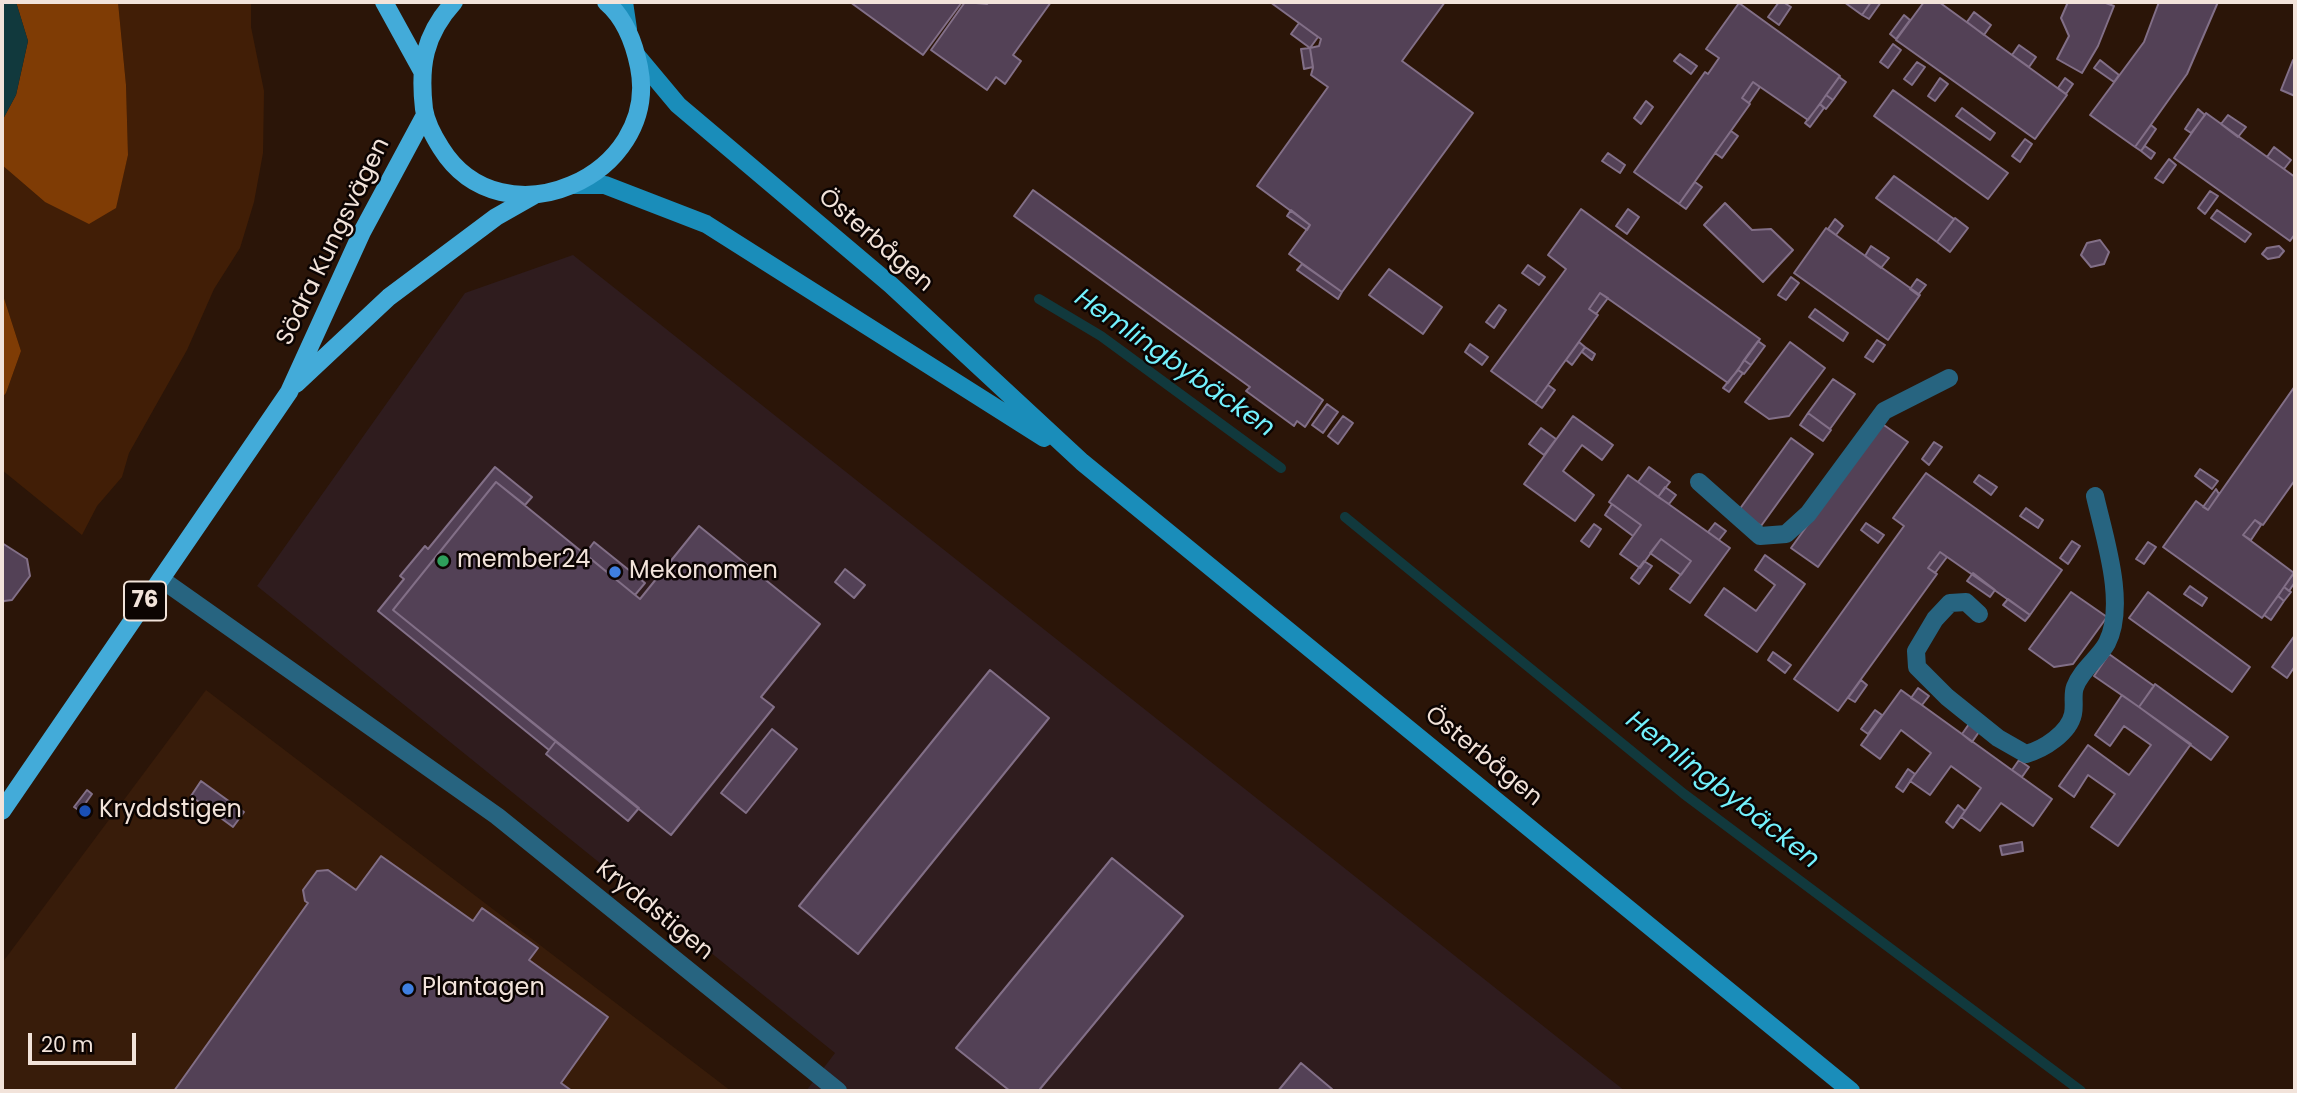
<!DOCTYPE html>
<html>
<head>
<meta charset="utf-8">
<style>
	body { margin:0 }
	#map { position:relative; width:2297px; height:1093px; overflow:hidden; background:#2b1508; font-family:Poppins,sans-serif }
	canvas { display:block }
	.frame { position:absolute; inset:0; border:4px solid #f2e3da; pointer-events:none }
	.scale { position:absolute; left:28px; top:1033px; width:108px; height:32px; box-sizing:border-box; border:4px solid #f2e3da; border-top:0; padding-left:9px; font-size:21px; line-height:24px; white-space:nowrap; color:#f2e3da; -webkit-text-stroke:5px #0c0402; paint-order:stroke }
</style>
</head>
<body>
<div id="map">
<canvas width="2297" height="1093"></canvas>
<div class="frame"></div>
<div class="scale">20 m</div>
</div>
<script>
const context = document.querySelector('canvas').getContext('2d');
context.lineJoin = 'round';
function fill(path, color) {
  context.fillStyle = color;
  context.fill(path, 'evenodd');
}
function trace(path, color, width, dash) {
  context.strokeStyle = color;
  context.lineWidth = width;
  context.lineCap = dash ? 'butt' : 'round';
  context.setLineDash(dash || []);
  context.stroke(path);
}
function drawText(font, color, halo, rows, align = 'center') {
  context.font = font + ' Poppins,sans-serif';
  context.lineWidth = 5;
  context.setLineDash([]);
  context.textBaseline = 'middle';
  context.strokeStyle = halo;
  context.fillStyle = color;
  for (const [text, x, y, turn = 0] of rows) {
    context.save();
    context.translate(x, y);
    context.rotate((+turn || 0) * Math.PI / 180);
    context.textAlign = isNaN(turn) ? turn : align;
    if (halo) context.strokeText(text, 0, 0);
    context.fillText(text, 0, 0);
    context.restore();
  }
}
const built = new Path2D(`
	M206,690l525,401h-729v-128z`);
const industrial = new Path2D(`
	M573,255l1052,836h-819l29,-38 -578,-467 208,-293z`);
const green = new Path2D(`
	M118,2h133v25l13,64 -1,62 -9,49 -14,46 -26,41 -27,61 -58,103 -7,24 -25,29 -15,29 -80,-65v-72l4,-5 15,-42 -19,-59v-127l43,37 70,6 13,-53 -2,-70z`);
const forest = new Path2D(`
	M16,2h102l8,83 2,70 -12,53 -27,16 -44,-22 -43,-37v-44l14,-26 12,-54z
	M2,292l19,59 -15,42 -4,5z`);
const water = new Path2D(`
	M2,2h14l12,39 -12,54 -14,26z`);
const stream = new Path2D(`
	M1039,299l62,37 180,132
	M1345,517l339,277 397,297`);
const building = new Path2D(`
	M850,2h112l-39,53z
	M965,2l22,2 2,-2h62l-38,53 8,6 -16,23 -9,-7 -9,13 -56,-40z
	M1270,2h175l-43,59 71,52 -131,179 -53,-38 21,-29 -53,-39 71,-99 -17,-12 2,-7 -3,-20 9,-2 2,-7z
	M1779,2h4l8,5 -12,18 -11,-8z
	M1844,2h27l-9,13z
	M1871,2h10l-12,17 -7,-4z
	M1924,2h15l128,93 -32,44 -139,-99z
	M2068,2h35l11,4 -16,40 -16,27 -25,-14 12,-23 -8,-18z
	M2159,2h59l-31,72 -52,73 -45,-32 54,-73z
	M1739,3l101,73 -32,44 -55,-38 -11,16 8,6 -71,100 -45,-32 71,-100 3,2 11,-16 -13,-9z
	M1974,12l17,13 -7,10 -17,-13z
	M1904,15l6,5 -14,19 -6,-5z
	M1299,23l19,14 -8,11 -19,-14z
	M1893,44l8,6 -13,18 -8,-6z
	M2019,45l17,12 -7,10 -17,-12z
	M1310,48l3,19 -9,2 -3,-20z
	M1680,54l17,12 -6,8 -17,-13z
	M2100,60l19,15 -5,7 -20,-14z
	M2293,60l2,1v35l-14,-6z
	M1917,62l8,5 -13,18 -8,-6z
	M1839,77l7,5 -13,18 -7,-5z
	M1940,78l8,6 -13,17 -7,-5z
	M2065,78l8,6 -7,10 -8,-6z
	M1753,82l7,5 -11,16 -7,-5z
	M1893,90l115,83 -20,26 -114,-83z
	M1826,95l7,5 -7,9 -6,-5z
	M1646,101l7,6 -12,17 -7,-6z
	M1820,104l4,4 -14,19 -5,-4z
	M1962,108l33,25 -5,7 -34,-24z
	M2198,109l7,6 -14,18 -6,-4z
	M2206,113l89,64v57l-5,7 -116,-83z
	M2228,115l18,12 -8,10 -17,-13z
	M2151,125l5,4 -15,22 -6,-4z
	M1731,131l7,5 -16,22 -7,-5z
	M2025,139l7,5 -12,18 -8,-6z
	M2145,146l10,7 -4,6 -10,-8z
	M2274,147l17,13 -7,9 -17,-12z
	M1608,153l17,12 -5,8 -18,-12z
	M2169,159l7,6 -13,18 -8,-5z
	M1894,176l60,43 -17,23 -61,-44z
	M1695,182l7,5 -16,22 -7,-5z
	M1033,190l290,210 -18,27 -8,-6 -3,5 -48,-35 4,-4 -236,-171z
	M2210,191l8,5 -13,18 -7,-6z
	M1725,203l27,27 19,-1 22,21 -30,32 -59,-57z
	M1581,209l179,130 -32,44 -128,-90 -11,16 9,6 -63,88 -44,-32 75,-102 -18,-14z
	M1628,209l11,8 -12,17 -11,-8z
	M1291,210l19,15 -3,5 -20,-14z
	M2217,210l34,24 -6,8 -34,-24z
	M1955,218l13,10 -18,24 -13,-10z
	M1835,219l8,7 -7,9 -8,-6z
	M1826,228l94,67 -32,45 -94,-67z
	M2100,240l9,12 -5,12 -13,3 -10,-12 6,-12z
	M1871,246l18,12 -8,10 -16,-12z
	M2279,246l5,5 -5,6 -11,2 -6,-5 5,-6z
	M1302,264l40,28 -4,7 -41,-29z
	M1528,265l17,12 -6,8 -17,-12z
	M1389,269l53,38 -19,27 -54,-39z
	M1791,277l8,6 -13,17 -8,-5z
	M1917,279l9,6 -8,10 -8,-6z
	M1600,293l8,5 -12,16 -7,-5z
	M1499,305l7,5 -12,18 -8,-6z
	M1815,309l33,24 -5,8 -34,-24z
	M1877,340l8,5 -12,17 -8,-5z
	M1758,341l7,5 -14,19 -7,-5z
	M1579,342l6,5 -13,18 -6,-5z
	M1790,342l35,26 -36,48 -20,3 -24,-17z
	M1470,344l18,13 -6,8 -17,-13z
	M1585,347l10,7 -3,6 -10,-8z
	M1744,360l7,5 -7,9 -6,-4z
	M1738,370l5,3 -14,19 -6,-4z
	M1833,379l22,15 -25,35 -22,-16z
	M1548,385l7,5 -13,18 -7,-5z
	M2295,386v94l-32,45 -8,-5 -12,15 51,38 -32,45 -99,-71 33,-46 12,9z
	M1327,404l11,8 -15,21 -11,-8z
	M1808,413l23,17 -8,11 -23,-16z
	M1343,416l10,7 -15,21 -10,-8z
	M1573,416l40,29 -11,15 -20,-15 -19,26 31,24 -19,26 -51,-37z
	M1881,423l27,19 -90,125 -27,-19z
	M1541,428l15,11 -12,16 -15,-11z
	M1791,438l22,16 -52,72 -22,-16z
	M1934,442l8,5 -13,18 -7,-6z
	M495,467l37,30 -7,8 -29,-23 -103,128 163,131 -7,9 -171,-139 26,-32 -4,-3 25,-30 3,3z
	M1649,467l21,15 -12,15 -20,-15z
	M2200,469l18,12 -6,8 -17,-13z
	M1926,473l136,97 -32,45 -90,-63 -12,16 9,6 -99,137 -44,-32 110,-153 -11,-8z
	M1628,475l102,73 -40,55 -20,-14 21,-28 -30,-22 -21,29 -20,-14 21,-29 -32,-23z
	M1979,475l18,12 -6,8 -17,-13z
	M496,482l144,117 59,-73 121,98 -59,73 13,10 -103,128 -278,-225z
	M1665,487l11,8 -7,9 -11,-7z
	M2216,489l3,5 -11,16 -5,-3z
	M1612,504l29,21 -8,11 -28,-21z
	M2026,508l17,12 -5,8 -18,-12z
	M2255,520l6,5 -10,15 -8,-5z
	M1715,523l11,8 -7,9 -11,-8z
	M1866,523l18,12 -6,8 -17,-13z
	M1594,524l7,5 -12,18 -8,-6z
	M1661,539l30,22 -10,14 -31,-22z
	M2072,541l8,5 -12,18 -8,-6z
	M594,542l51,41 -10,12 -50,-41z
	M2148,542l8,5 -12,17 -8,-5z
	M2,543l25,16 3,17 -18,24 -8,1 -2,3z
	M1940,552l7,5 -12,16 -7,-5z
	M1765,555l40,29 -48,68 -52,-37 19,-27 32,23 19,-26 -20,-15z
	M1644,561l8,5 -13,18 -8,-6z
	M845,569l20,16 -11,13 -19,-16z
	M2295,571v11l-6,9 -5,-4z
	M1973,573l22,17 -5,7 -23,-16z
	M2190,586l17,12 -5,8 -18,-12z
	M2284,587l7,5 -7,9 -6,-5z
	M2071,592l36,25 -34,47 -19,3 -25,-18z
	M2148,592l102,75 -18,25 -103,-74z
	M2278,596l6,5 -13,19 -7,-5z
	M2008,599l22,16 -5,6 -22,-16z
	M2295,635v31l-8,12 -15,-11z
	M1773,652l18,13 -6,8 -17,-13z
	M2109,654l45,32 -15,21 -45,-31z
	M990,670l59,48 -191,236 -59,-48z
	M1861,680l6,5 -12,17 -7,-4z
	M2155,684l73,53 -17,23 -72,-53z
	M1918,688l11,8 -7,9 -11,-7z
	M1901,690l151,109 -19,27 -32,-23 -21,28 -19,-14 20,-29 -30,-22 -21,29 -20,-14 21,-28 -30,-23 -21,29 -19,-14z
	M2122,695l69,49 -73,102 -27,-19 24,-33 -27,-19 -14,22 -15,-11 29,-41 41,30 22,-30 -27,-19 -14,20 -15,-11z
	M1875,710l7,5 -14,19 -7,-5z
	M1969,724l10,8 -7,10 -10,-8z
	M772,729l25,20 -51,64 -25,-20z
	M556,741l83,67 -11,13 -82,-67z
	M2019,760l10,7 -7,10 -10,-7z
	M1908,769l7,5 -12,18 -7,-5z
	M201,781l43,31 -11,15 -42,-31z
	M87,790l5,4 -12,17 -6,-4z
	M1958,805l7,6 -12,17 -7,-6z
	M2022,842l1,9 -21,4 -2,-9z
	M381,856l92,65 9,-13 56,40 -9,12 79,57 -47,66 11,8h-398l134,-188 -3,-2 -2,-11 14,-19 11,-1 28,20z
	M1112,858l71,58 -143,173 3,2h-33l-54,-43z
	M1301,1063l31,26 -2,2h-52z`);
const minor = new Path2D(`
	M1699,482l61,54 26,-2 22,-20 76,-103 65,-33
	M161,579l336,237 341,275
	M1979,614l-13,-12 -16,1 -15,16 -19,32 1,16 30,30 51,41 28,16c18,-5 43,-21 47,-40 2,-9 -1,-19 2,-27 6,-17 24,-29 32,-44 20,-39 -3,-107 -12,-147`);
const secondary = new Path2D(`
	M624,2l4,27
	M637,56l41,49 213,180 191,177 769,629
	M573,185h32l101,39 338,214`);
const primary = new Path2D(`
	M384,2l38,69
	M454,2c-30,33 -35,64 -30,107 2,13 10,28 17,39 61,98 220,28 198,-81 -5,-25 -14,-49 -33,-65
	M296,384l93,-87 107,-80 37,-21
	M2,811l287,-419 73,-160 63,-117`);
const markers = [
	[443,561,7,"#2e9e5b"],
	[615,572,7,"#3f7fe0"],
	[85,811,7,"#1a4fb4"],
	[408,989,7,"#3f7fe0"]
];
const shields = [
	[145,601,42]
];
const shieldNames = [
	["76",145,601]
];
const streetNames = [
	["Österbågen",875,241,41],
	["Södra Kungsvägen",334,242,-64],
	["Österbågen",1483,757,39],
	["Kryddstigen",654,911,39]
];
const poiNames = [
	["member24",457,561],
	["Mekonomen",629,572],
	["Kryddstigen",99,811],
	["Plantagen",422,989]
];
const waterNames = [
	["Hemlingbybäcken",1174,364,35],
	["Hemlingbybäcken",1722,791,38]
];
fill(built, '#381c0a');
fill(industrial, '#2f1c1e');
fill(green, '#411e06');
fill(forest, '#7f3c05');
fill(water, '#11393d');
trace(stream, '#11393d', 10);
fill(building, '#534156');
trace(building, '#826f87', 2);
trace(minor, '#276480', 18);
trace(secondary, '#1a8dba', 18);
trace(primary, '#43abd9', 18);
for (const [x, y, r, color] of markers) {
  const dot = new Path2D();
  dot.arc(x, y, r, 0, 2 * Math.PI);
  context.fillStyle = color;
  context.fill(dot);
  trace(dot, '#0c0402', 2.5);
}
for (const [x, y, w] of shields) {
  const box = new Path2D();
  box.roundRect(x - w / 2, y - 19.5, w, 39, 5);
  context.fillStyle = '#0c0402';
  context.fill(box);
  trace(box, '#f2e3da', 2);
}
drawText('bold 23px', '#f2e3da', null, shieldNames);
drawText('24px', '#f2e3da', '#0c0402', streetNames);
drawText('24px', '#f2e3da', '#0c0402', poiNames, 'left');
drawText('italic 26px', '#73f1fd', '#0c0402', waterNames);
</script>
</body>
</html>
